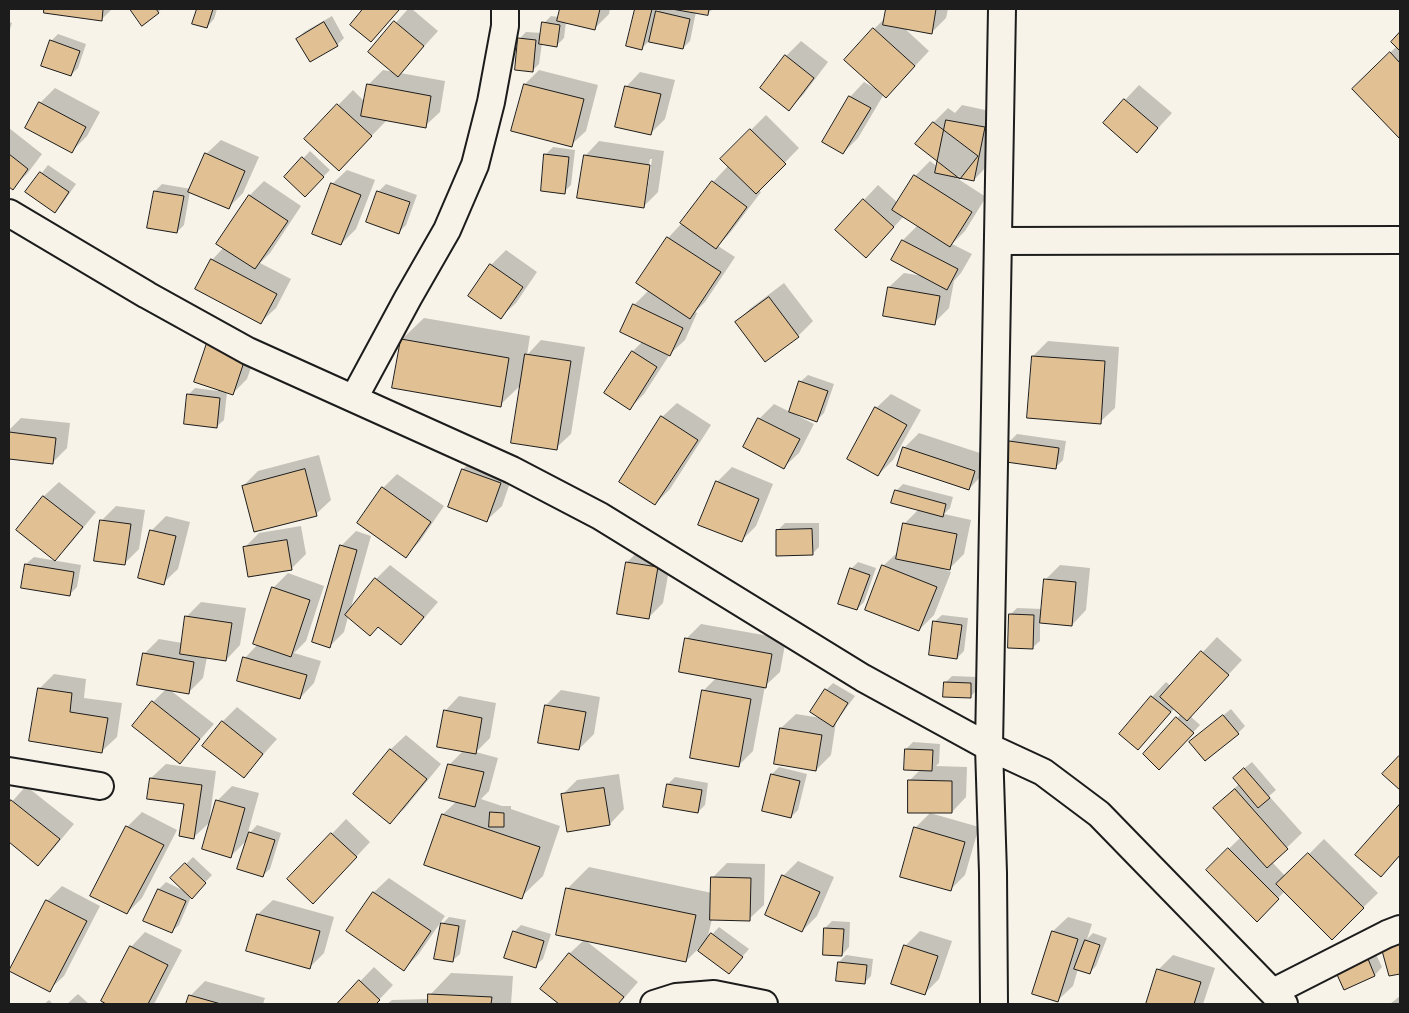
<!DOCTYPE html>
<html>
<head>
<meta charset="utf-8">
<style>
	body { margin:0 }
	#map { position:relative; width:1409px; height:1013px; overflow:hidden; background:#f7f3e8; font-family:"Comic Neue",sans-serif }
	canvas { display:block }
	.frame { position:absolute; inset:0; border:10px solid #1c1c1c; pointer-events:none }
</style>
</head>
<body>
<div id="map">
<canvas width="1409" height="1013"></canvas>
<div class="frame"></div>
</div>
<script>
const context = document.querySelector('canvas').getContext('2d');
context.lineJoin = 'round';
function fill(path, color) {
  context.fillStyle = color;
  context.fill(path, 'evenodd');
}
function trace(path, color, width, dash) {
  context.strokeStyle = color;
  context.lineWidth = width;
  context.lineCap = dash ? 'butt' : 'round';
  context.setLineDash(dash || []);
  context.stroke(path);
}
const shadow = new Path2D(`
	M46,9h66l-11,11 -56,-8z
	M131,9h31l-19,15z
	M198,9h19l-3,10 -7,8 -13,-4z
	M408,9h4l26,22 -38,42 45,8 -5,31 -15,14 -38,-6 -33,34 -48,-16 47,-48 12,12 3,-17 15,-15 11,2 -24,-20z
	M561,9h49l-1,5 -15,15 -28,-7 -2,16 -7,7 -15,-2 -3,21 -7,7 -13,-32 7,-7 16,1 2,-10 7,-7 8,1z
	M636,9h21l-1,4 4,-4h53l-6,5 -11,-2 -6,29 -7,7 -34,-7 -7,7 -15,-3z
	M887,9h61l-2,9 -15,15 -28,-6 26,24 -28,30 -17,13 -26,44 -15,15 7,-56 14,-15 12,7 -2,-60 12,-12z
	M332,16l12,22 -7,7 -40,-5 7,-8z
	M9,22l3,1 -3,9z
	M1400,33v104l-47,-48 44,-43 -5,-4z
	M58,34l28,10 -8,24 -7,7 -20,-34z
	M801,41l27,21 -25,33 -14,14 -3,-53z
	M539,70l59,15 -12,46 -15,14 -46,-61z
	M640,72l35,8 -10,39 -15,15 -24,-47z
	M1139,85l33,28 -35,38 -12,-51z
	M55,88l45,24 -13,24 -15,15 -32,-48z
	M962,105l37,8 -11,52 -14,15 -22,-5 34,22 -21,34 -13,13 20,10 -11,19 -7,8 -5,27 -15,15 -45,-36 15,-14 19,3 -20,-36 15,-15 -14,-9 -23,25 -17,-41 14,-15 20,18 17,-27 15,-15 8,6 1,-6 -22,-17 17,-22 14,-14 7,5z
	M766,115l33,33 -41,42 3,2 -31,41 -12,13 17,11 -30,45 -10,10 2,1 -12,27 -15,14 -26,40 -14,14 -24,-15 27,-42 10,-10 -9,-36 15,-15 -11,-7 30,-45 14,-15 31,-41 15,-16 -6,-7z
	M9,128l33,26 -15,20 -15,14 -3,-3z
	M221,140l38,17 -16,36 -15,15 -38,-17 -6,34 -7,7 -22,-41 7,-7 29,5 15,-35z
	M599,141l65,10 -6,41 -15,15 -58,-51zM650,159h2l-5,33h-2z
	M553,147l22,3 -4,35 -7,7 -18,-38z
	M310,151l20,19 -25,25 -19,-18z
	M48,165l28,19 -14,20 -7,7 -28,-19z
	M347,170l28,10 -19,49 -15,15 -9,-60z
	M264,181l37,25 -31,47 -10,10 31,16 -15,29 -15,14 -49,-62 12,-13 25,-51z
	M386,184l31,11 -11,30 -7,7 -31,-11 11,-30z
	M506,250l31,22 -21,31 -15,14 -10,-52z
	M784,283l29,38 -15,15 -32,24 -30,-38 15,-14z
	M424,318l106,18 -3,19 14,-15 44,7 -14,87 -15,14 -34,-64 -22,21 -98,-66z
	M222,329l38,12 -13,38 -15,15 -5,-2 -3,28 -8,7 -28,-32 7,-7 23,3z
	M1048,341l71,6 -4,61 -15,14 -72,-5 5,-61z
	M808,375l26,9 -10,29 -7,7 -22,-8 -1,2 20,10 -15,29 -15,14 -25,-48 15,-15 16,8 10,-30z
	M891,394l30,16 -28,50 -15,15 -2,-67z
	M677,403l34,22 -41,64 -15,15 7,-87z
	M21,418l49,5 -3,25 -15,15 -43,-5v-28z
	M919,433l70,23 -6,18 -14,15 -65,-41z
	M1017,434l49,7 -3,19 -7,7 -46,-26z
	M319,455l12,45 -15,14 -73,-28 15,-15z
	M478,455l37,13 -13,38 -15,14 -38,-13 14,-38z
	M732,467l41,17 -17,42 -15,15 -24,-59z
	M397,474l47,32 -24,35 -14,15 -23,-68z
	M59,482l37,30 -26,32 -15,15 -37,-30 26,-33z
	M903,484l50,13 -3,11 -6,6 27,6 -7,34 -15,15 -5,-1 -1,1 8,3 -17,43 -15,15 -36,-64 16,-15 5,-27 15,-15 -23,-18z
	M116,506l29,4 -6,39 -15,15 -23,-43z
	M166,516l24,6 -12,47 -15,14 -12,-52z
	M785,523h34v24l-7,7 -35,-23z
	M301,526l5,28 -15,15 -46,-22 14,-14z
	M356,531l15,5 -21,75 26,-32 14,-14 48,37 -23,27 -14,15 -23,-18 -30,-9 -4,15 -14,14 11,-100z
	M642,548l30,5 -9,50 -15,15 -21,-56z
	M34,557l47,8 -4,22 -7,7 -44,-30z
	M858,562l18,6 -12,34 -7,7 -6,-40z
	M1060,565l30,3 -4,42 -14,15 -32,-3v19l-8,7 -22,-33 7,-7 26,1 3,-30z
	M288,573l36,13 -18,55 -12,12 27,8 -7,22 -14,15 -55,-40 13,-14 15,-56z
	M201,602l45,6 -6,37 -14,15 -19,-3 -4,21 -15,15 -18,-3 44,34 -34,38 -27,-60 13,-13 -22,-35 15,-15 23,4 4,-26z
	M942,615l26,3 -4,33 -7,7 -23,-36z
	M701,624l85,15 -6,33 -15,14 -12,65 -15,15 -35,-75 13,-13 -30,-39z
	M1217,637l25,23 -52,56 10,9 -34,36 -22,-7 37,-40 -6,-6 -37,40 14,-51 14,-15 5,4z
	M54,674l32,5 -2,19 38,5 -5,34 -15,14 -63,-62z
	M952,676l26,1v12l-7,7 -26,-13z
	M833,683l22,13 -19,26 -5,33 -15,15 -35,-42 15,-14 25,4 5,-28z
	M561,690l39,7 -6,37 -15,15 -33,-44z
	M459,696l37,7 -6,35 -14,14 22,6 -9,33 -8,8 21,7h9v3l49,17 -17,50 -22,21 -78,-83 14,-13 -16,-4 9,-33 13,-13 -18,-40z
	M237,707l40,32 -33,37 -22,-54z
	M1231,709l14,17 -7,7 -47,9z
	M406,735l35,29 -36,44 -15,14 -35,-29 36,-44z
	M913,742l27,2 -1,19 -3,3 31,1 -1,30 -14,15 -43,-31 12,-12 -15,-20z
	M1252,762l24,28 -7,6 33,37 -30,29 14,15 38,-38 54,54 -46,45 -47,-47 -28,29 -50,-50 34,-33 -26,-29 24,-24 2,-13z
	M166,764l50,7 -7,52 -15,14 -9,-34 -34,-25z
	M779,767l28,7 -9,36 -7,7 -19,-43z
	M619,774l5,35 -14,15 -48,-29 15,-15z
	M675,777l33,6 -3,22 -7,7 -30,-28z
	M26,786l48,38 -21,25 -15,15 -29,-23v-36z
	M232,786l27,7 -12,43 10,-11 24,8 -11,36 -8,7 -14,-37 -17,17 -14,-55z
	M1400,806v50l-19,20 -24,-21z
	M142,812l35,18 -35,68 -15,15v-86z
	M930,813l49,14 -14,48 -15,15 -35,-62z
	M346,819l24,23 -42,45 -39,-8z
	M193,857l19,18 -21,22 -12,28 -8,7 -12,-43 7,-7 18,9 -12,-13z
	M798,861l36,16 -17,39 -15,15 -19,-55z
	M727,863l38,1 -1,41 -15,14h-37l-5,21 12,-13 30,22 -20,23 -27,-27 -16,16 -101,-21 53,42 -19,22h-58l-20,-15 28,-35 15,-14 -17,-51 22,-22 123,26v-15z
	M389,878l56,38 -27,39 -14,14 -57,-38 27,-39z
	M62,886l38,20 -36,70 -15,14 -2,-89z
	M273,900l61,17 -10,36 -15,15 -61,-18 10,-36z
	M449,917l17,3 -6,34 -8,7 -10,-37z
	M1068,917l24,7 -5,15 6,-6 14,5 -11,28 -7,7 -11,-4 -5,17 -15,14 -5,-69z
	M832,921l18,1 -1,25 -7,8 -17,-27z
	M521,925l30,9 -8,25 -8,7 -21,-34z
	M920,931l32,10 -13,38 -14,14 -20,-47z
	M145,932l37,18 -28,54h-45l-7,-3 29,-54z
	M1373,948l9,19 -7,8 -31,13z
	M846,955l27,4 -2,17 -7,7 -25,-21z
	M1173,955l42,13 -12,36h-56l11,-34z
	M374,967l19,18 -18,19h-37z
	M451,973l62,3 -2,28h-124l5,-4 37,-1 1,-4z
	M205,981l60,17 -2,6h-75l2,-8z
	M78,994l11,10h-22z
	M1400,996v8h-10z
	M49,1000l4,4h-9z`);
const building = new Path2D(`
	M44,9h59l-1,12 -58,-8z
	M130,9h26l3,4 -17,13z
	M197,9h16l-6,19 -15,-4z
	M363,9h34l2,1 -28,32 -21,-17z
	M560,9h40l-5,21 -38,-9z
	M635,9h17l-10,41 -16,-4z
	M672,9h37l-1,6z
	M886,9h50l-4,25 -49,-9z
	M656,11l34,8 -7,30 -34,-7z
	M394,21l30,25 -26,31 -30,-25z
	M324,22l14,24 -28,16 -14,-23z
	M542,22l18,3 -3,22 -18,-3z
	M873,28l42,38 -29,32 -42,-38z
	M1400,32v19l-9,-9z
	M518,38l18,2 -3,32 -18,-2z
	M50,40l30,11 -9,25 -30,-10z
	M1390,52l10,11v76l-48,-50z
	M785,55l29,23 -25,33 -29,-23z
	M367,84l64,12 -5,32 -65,-12z
	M524,84l60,15 -12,48 -61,-16z
	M625,86l36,8 -10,41 -36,-8z
	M849,96l22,12 -28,46 -21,-12z
	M1124,99l34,29 -21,25 -34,-30z
	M39,102l47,25 -14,26 -47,-25z
	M337,104l35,32 -33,35 -35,-32z
	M946,120l39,7 -11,54 -39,-8z
	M933,122l45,34 -18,23 -45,-35z
	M750,129l36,35 -30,30 -36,-35z
	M205,153l40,18 -16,38 -41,-17z
	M9,154l19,15 -15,21 -4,-3z
	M544,154l25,3 -4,37 -24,-3z
	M584,155l66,10 -6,43 -67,-10z
	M302,157l22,20 -19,20 -21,-20z
	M40,172l29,20 -14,21 -30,-21z
	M914,175l58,37 -22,35 -58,-37z
	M712,181l35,26 -31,42 -36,-26z
	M331,183l30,12 -20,50 -29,-11z
	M154,191l30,5 -7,37 -30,-5z
	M377,191l33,11 -11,32 -33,-12z
	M249,195l39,26 -33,48 -39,-25z
	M863,199l31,28 -28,31 -31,-28z
	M667,237l54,35 -31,47 -54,-36z
	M902,240l56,29 -11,21 -56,-30z
	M211,259l66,35 -16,30 -66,-35z
	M490,264l33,23 -22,32 -33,-23z
	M888,287l52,9 -5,29 -52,-9z
	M769,297l30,40 -34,25 -30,-40z
	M633,304l50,24 -13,28 -50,-24z
	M401,339l108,19 -8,49 -109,-19z
	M207,343l39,13 -13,39 -39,-13z
	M632,351l25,16 -27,43 -26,-17z
	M525,354l46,7 -14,89 -46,-7z
	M1032,356l73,5 -4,63 -74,-6z
	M799,381l29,10 -11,31 -28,-10z
	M187,394l33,4 -3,30 -33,-4z
	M875,407l32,18 -29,51 -31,-17z
	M661,416l37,24 -43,65 -36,-23z
	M758,418l42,21 -16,30 -41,-22z
	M9,432l47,6 -3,26 -44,-5z
	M1009,441l50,7 -3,21 -50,-7z
	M903,447l72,24 -6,19 -72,-24z
	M305,469l12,47 -63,16 -12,-46z
	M462,469l39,14 -14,39 -39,-15z
	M716,481l43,18 -17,43 -44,-17z
	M382,487l49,35 -25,36 -49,-35z
	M895,490l51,14 -3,13 -52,-14z
	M43,496l40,31 -28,34 -39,-31z
	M100,520l31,4 -6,41 -31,-4z
	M903,523l54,11 -7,36 -54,-11z
	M812,529l1,26 -37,1v-26z
	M150,530l26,6 -12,49 -26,-7z
	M287,540l5,30 -44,7 -5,-30z
	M340,545l17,5 -27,98 -18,-6z
	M626,562l32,5 -9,52 -32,-5z
	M25,564l49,8 -4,24 -49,-8z
	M882,565l55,22 -18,44 -54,-21z
	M850,568l20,7 -13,35 -19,-6z
	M375,578l49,39 -23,28 -23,-18 -8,9 -25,-21z
	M1044,579l32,3 -4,44 -32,-3z
	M272,587l38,13 -19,57 -38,-13z
	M1009,614l25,1 -1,34 -25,-1z
	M185,616l47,7 -6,38 -46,-7z
	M933,621l29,4 -5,34 -28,-4z
	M685,638l87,16 -6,34 -87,-16z
	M1201,651l28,24 -42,46 -27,-24z
	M143,653l51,9 -5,32 -52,-9z
	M243,657l64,18 -7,24 -63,-18z
	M944,682l27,1v15l-28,-1z
	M38,688l34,5 -2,19 38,6 -6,35 -73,-12z
	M825,689l23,14 -15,24 -23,-15z
	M702,690l49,9 -12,68 -49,-9z
	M1151,696l20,16 -33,38 -19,-16z
	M152,701l48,38 -20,25 -48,-38z
	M545,705l41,7 -7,38 -41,-7z
	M444,710l38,8 -6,36 -39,-7z
	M1223,715l16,19 -34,27 -16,-19z
	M1176,717l18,16 -35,37 -16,-16z
	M222,721l41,33 -19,24 -42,-32z
	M780,728l42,7 -6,36 -42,-7z
	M390,749l37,30 -37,45 -37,-30z
	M905,749l28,1 -1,21 -28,-1z
	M1399,756l1,1v33l-18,-16z
	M448,764l36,8 -9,35 -36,-9z
	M1244,768l26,30 -12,10 -25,-30z
	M771,774l29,7 -9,37 -29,-7z
	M150,778l52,7 -8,54 -15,-3 5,-32 -37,-5z
	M908,780l44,1v32h-44z
	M667,784l35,6 -4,23 -35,-6z
	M604,788l6,37 -43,7 -6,-38z
	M1235,789l53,60 -21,19 -54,-60z
	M11,800l49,39 -22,27 -29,-24v-39z
	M216,800l29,8 -14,50 -29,-9z
	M1400,804v51l-19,22 -26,-22z
	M490,812l14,1v14h-15z
	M442,814l98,33 -18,52 -98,-34z
	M126,826l38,19 -37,69 -37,-18z
	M914,827l51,15 -14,49 -51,-14z
	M249,832l26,8 -12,37 -26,-8z
	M331,833l26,24 -44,47 -26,-25z
	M1228,848l51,51 -22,23 -51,-52z
	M1308,853l56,55 -32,32 -56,-56z
	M185,863l21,20 -14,16 -22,-21z
	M782,875l38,17 -18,40 -37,-17z
	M711,877l40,1 -1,43 -40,-1z
	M566,888l130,27 -10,47 -130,-27z
	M158,889l28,12 -14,32 -29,-12z
	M373,892l58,39 -27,40 -58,-40z
	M46,900l41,21 -37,71 -41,-21z
	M257,914l63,17 -10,38 -64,-18z
	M441,923l18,3 -6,36 -19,-3z
	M824,928l20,1 -2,27 -19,-1z
	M513,931l31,10 -8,27 -32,-10z
	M1052,931l26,8 -20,63 -26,-8z
	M711,933l32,24 -14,17 -31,-23z
	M1085,940l15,5 -10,29 -16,-5z
	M1400,942v32l-11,2 -8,-29z
	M904,945l34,11 -13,39 -34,-11z
	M130,946l38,19 -20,39h-42l-5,-3z
	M569,953l55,44 -6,7h-59l-19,-15z
	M1366,954l9,22 -31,14 -10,-22z
	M838,962l29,3 -2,19 -29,-3z
	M1157,969l44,13 -7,22h-48z
	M359,980l21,20 -4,4h-39z
	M428,994l64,3 -1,7h-63z
	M189,995l32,9h-35z`);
const street = new Path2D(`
	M9,213l138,82 101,56 264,119 88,46 263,162 126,69 54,25 56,42 185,190
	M999,241l401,-1
	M354,398l54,-100 39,-68 28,-65 16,-63 14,-76v-17
	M9,771l91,15
	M1273,992l114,-58 13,-5
	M654,1004l22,-7 38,-3 50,10
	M994,1004l-1,-131 -4,-126 13,-738`);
fill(shadow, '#0003');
fill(building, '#e1c194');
trace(building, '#1c1c1c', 1);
trace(street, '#1c1c1c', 30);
trace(street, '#f7f3e8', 26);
</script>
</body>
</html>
